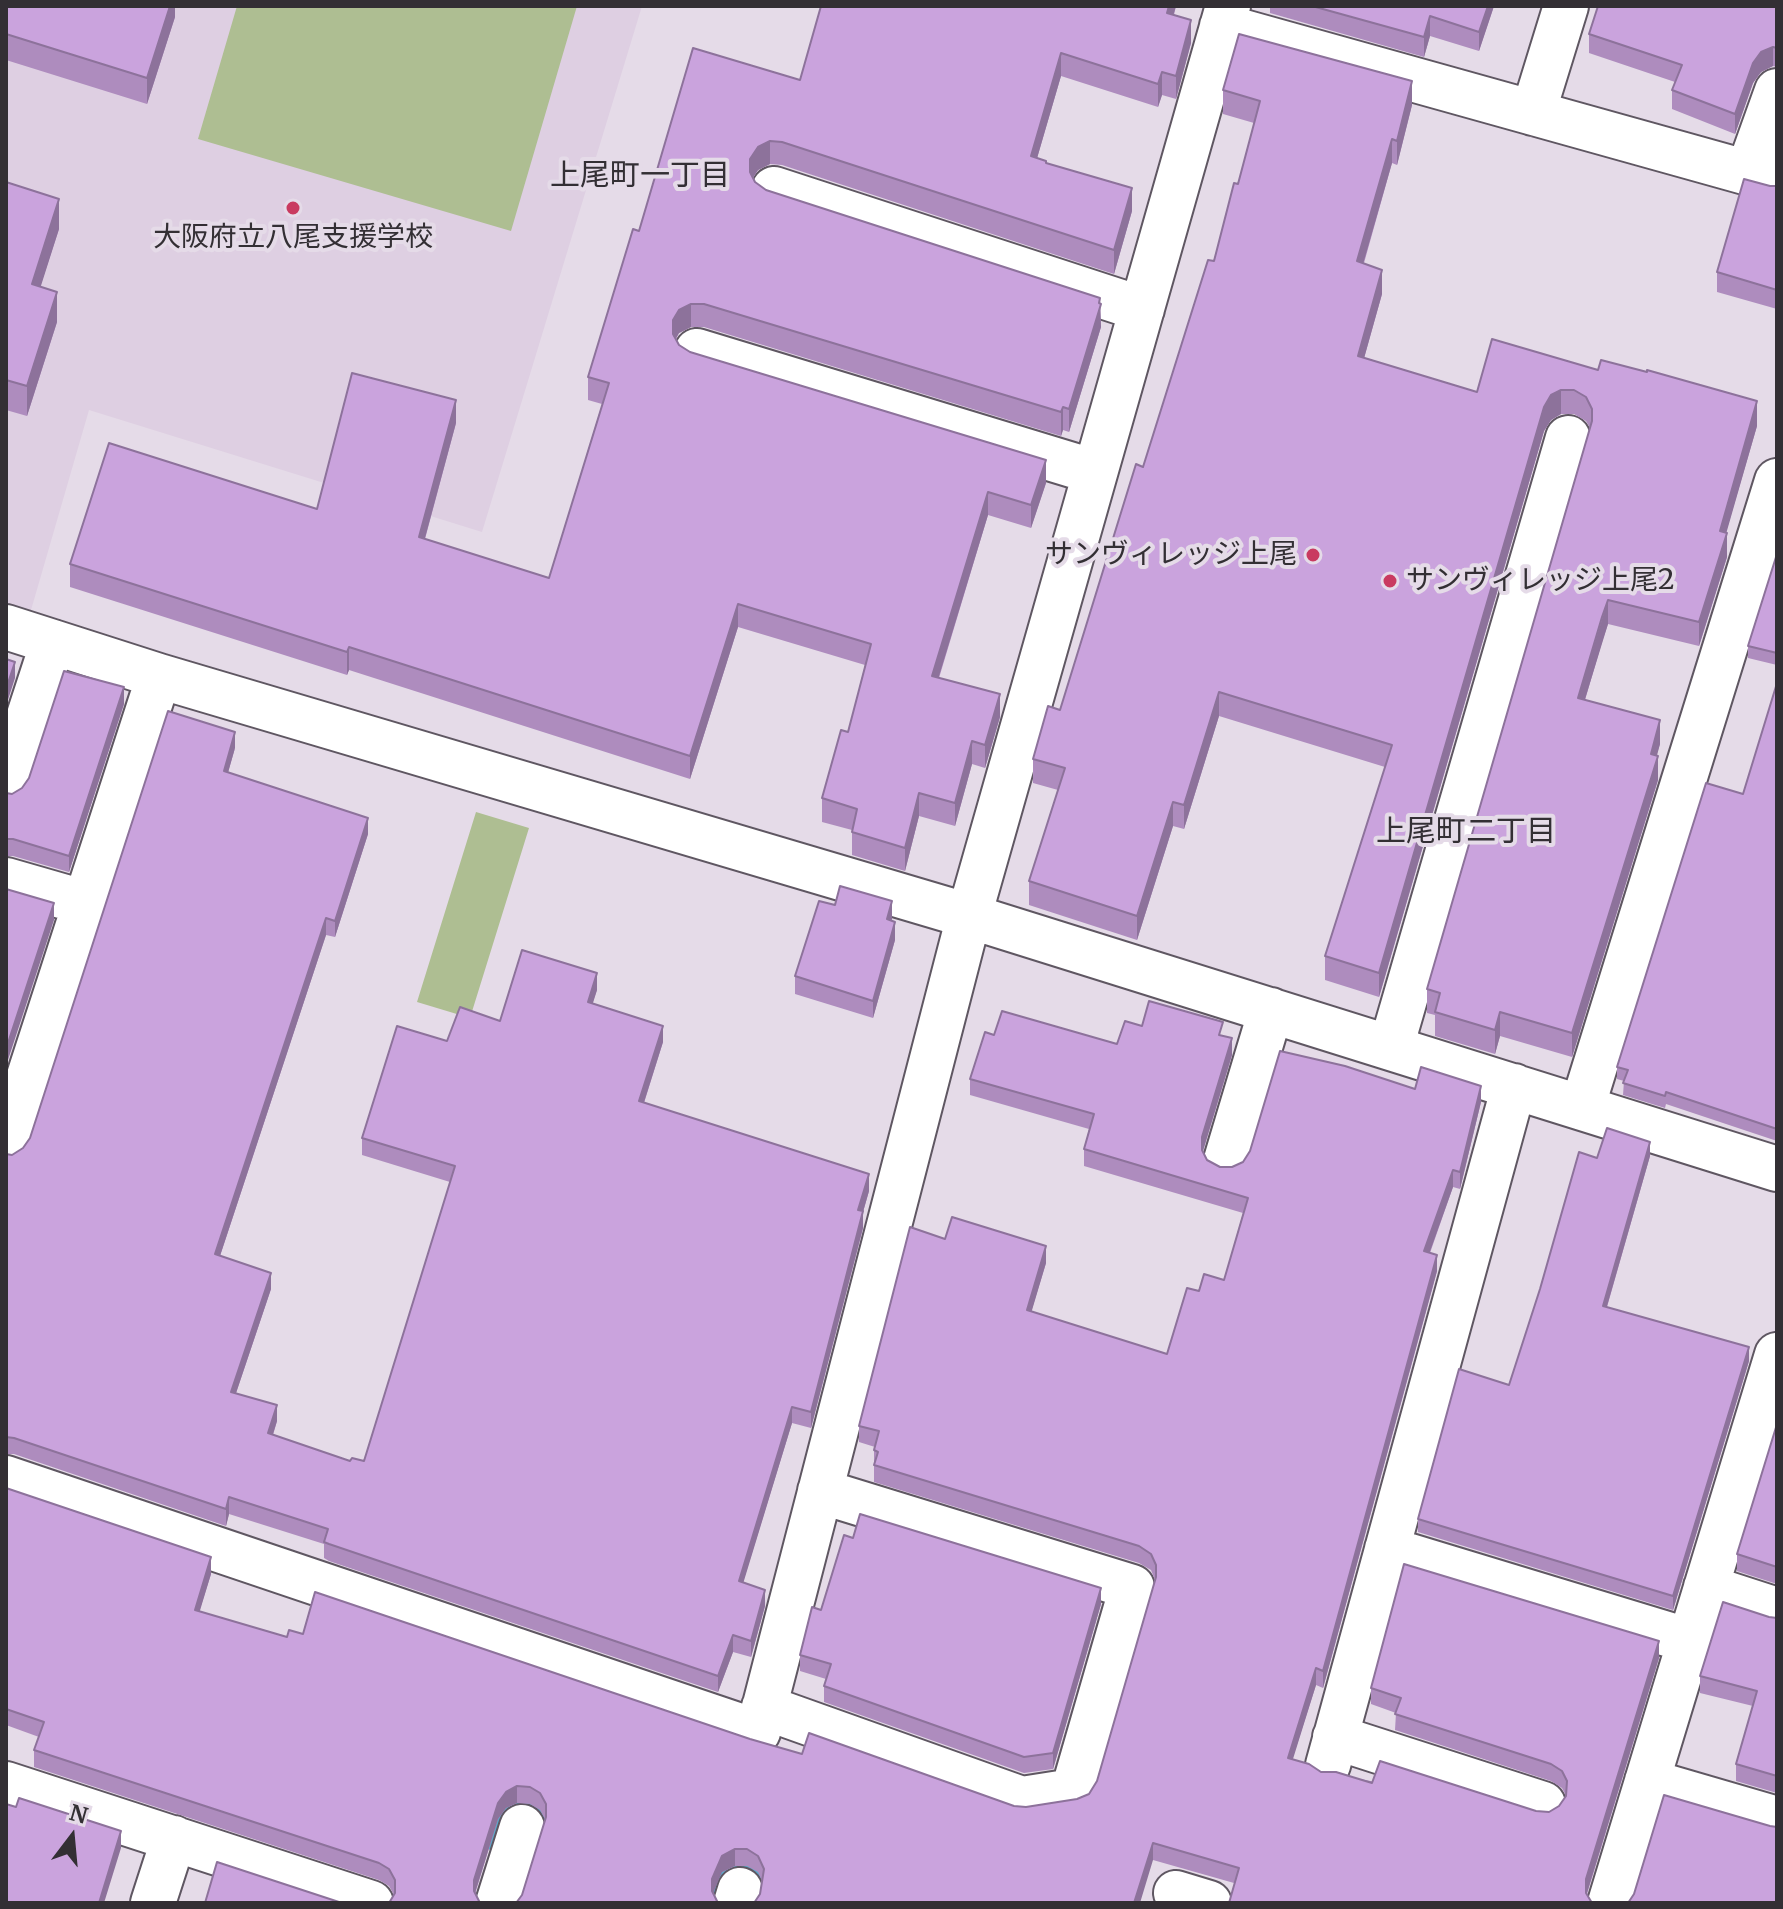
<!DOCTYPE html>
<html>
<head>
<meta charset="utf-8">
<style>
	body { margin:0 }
	#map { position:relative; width:1783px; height:1909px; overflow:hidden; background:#e5dbe8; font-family:Merriweather,serif }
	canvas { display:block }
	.frame { position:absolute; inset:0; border:8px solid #332f34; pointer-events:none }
	.north { position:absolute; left:32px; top:1797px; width:80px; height:80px; -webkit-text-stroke:6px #e5dbe8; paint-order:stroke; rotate:16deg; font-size:22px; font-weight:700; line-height:32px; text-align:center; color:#332f34 }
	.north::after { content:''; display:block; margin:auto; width:28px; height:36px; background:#332f34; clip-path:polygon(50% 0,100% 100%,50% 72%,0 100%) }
</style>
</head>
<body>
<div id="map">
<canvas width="1783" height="1909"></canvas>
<div class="frame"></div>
<div class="north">N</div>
</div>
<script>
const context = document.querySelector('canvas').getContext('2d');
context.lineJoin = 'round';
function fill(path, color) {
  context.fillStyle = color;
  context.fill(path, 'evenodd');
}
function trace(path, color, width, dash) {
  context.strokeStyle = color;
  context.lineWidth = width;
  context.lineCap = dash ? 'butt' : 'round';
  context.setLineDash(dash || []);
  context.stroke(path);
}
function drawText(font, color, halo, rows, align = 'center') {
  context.font = font + ' Merriweather,"Noto Sans JP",serif';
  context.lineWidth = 8;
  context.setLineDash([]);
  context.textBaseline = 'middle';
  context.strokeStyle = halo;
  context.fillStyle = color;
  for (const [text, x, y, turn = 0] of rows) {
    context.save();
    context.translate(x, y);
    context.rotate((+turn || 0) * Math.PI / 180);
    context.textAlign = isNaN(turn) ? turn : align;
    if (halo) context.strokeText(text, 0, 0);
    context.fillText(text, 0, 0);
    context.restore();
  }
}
const built = new Path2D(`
	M6,6h636l-160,526 -393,-122 -60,207 -23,-8z`);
const green = new Path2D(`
	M237,6h340l-66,225 -313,-92z
	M476,812l53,16 -59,190 -53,-16z`);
const river = new Path2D(`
	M380,1758l163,56 298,89`);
const minor = new Path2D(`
	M1222,26l555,155
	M1533,113l33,-107
	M1748,172l29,-81
	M774,189l368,120
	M697,351l398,121
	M6,627l153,49 810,240 808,253
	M6,786l47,-144
	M6,880l80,23
	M1391,1047l177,-609
	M1582,1108l195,-627
	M6,1147l153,-471
	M1226,1160l45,-150
	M6,1478l752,254 211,-816 259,-910
	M1387,1549l303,92
	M1706,1587l71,23
	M764,1707l258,92 51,-8 59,-204 -312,-96
	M1335,1737l208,67
	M1328,1765l186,-679
	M1647,1781l130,38
	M6,1784l365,119
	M1176,1893l33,10
	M153,1903l21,-65
	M498,1903l24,-76
	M736,1903l4,-13
	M1610,1903l167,-548`);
const wall = new Path2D(`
	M6,6h169v11l-28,87 -141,-44z
	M821,6h355l-2,9 17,28 -15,56 -14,-4 -4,12 -97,-31 -24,82 95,53 -18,63 -332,-109 -12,-1 -12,6 -5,8 2,4 11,8 334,113 1,24 -32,105 -6,-2 -2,6 -357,-109h-13l-12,6 -3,6 3,6 11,7 356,131 -15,45 -43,-13 -49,163 61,39 -15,51 -13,-4 -17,62 -36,-10 -14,55 -53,-16v-25l-30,-8v-24l26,-66 17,-67 -127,-38 -48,152 -341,-109 -2,5 -277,-88v-23l247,-55 139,-86 -31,116 124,39 53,-174 -14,-4v-23l51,-146 161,-151z
	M1270,6h224l-15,45 -49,-15 -6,21 -154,-44z
	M1777,6v61l-4,-1 -12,6 -8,11 -18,51 -63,-25v-19l3,-8 -86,-29v-19z
	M1223,90l189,15 -15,60 -5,-2 -28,100 18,31 -18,64 113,34 15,-53 265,87 -31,106 1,25 -28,89 -91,-22 -6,18 -17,58 75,44 -4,12 2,24 -86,277 -72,-21 -5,18 -60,-18v-21l-8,-2v-24l163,-561 -4,-7 -12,-7h-13l-10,6 -7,11 -165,566 -54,-17v-24l60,-189 -166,-51 -35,113 -11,-3 -36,114 -108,-35v-24l29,-91 -25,-7v-24l27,-49 154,-449 24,-77 16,-61 -31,-9z
	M6,182l53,47 -19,58 17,35 -30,94 -21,-6z
	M1770,186h7v123l-60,-17v-20z
	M1777,558v107l-29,-7v-12z
	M1777,683v458l-111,-37 -1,4 -42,-13 1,-14 -7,-2v-12l126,-273z
	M124,704l-55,168 -56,-16h-7v-63l6,1 10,-6z
	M235,748l-7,24 140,62 -33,103 -9,-2 -106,321 51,33 -35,104 41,28 -4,14 77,26h14l86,-279 -88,-27v-17l85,-97 53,-20 97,-31 -5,14 71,38 -19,61 225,88 -6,21v16l-52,200 -19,-5 -49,159 22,24 -14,51 -18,-5 -15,40 -389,-131 -5,-3v-14l-95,-30 -3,12 -212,-72h-8v-300l6,1 11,-7 7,-10z
	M891,921l4,19 -22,78 -78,-24v-18z
	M1142,1026l81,10 9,19 -29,96 4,9 13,7h12l183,-78 66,13 -21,87 -7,-2 -23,66 7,18 -114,417 -7,-3 -24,75 29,12 215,39 13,1 10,-6 7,-10 -4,-8 -11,-7 -156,-51 1,-17 -25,-9v-16l288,-30 -72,236 -353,-11 -81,-23 -393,34 2,-13 -4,-9 -11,-6h-12l-13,6 -200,23 23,-76 -5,-9 -10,-6 -13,-1 -11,5 -8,11 -23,75 -81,1 -5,-9 -10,-6 -345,-113v-17l5,-13 -33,-12v-237l205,86 -12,38 88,25 16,-3 447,105 52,15 212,52 12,1 51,-8 12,-5 8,-13 58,-201 -4,-10 -12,-7 -265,-81v-32l1,-3 -16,-5v-16l86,-187 101,24 -15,49 136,42 32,-63 25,-11 19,-67 -159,-47v-17l5,-20 -119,-34v-16l24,-44 123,9z
	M1650,1156l-43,151 142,54 -76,249 -255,-78v-13l91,-134 88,-227z
	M1777,1424v160l-40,-13v-17z
	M1101,1604l-48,165 -29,4 -200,-71v-16l2,-7 -26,-8v-16z
	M1769,1617l8,1v175l-41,-12v-17l17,-58 -53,-13v-17z`);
const shadedWall = new Path2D(`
	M170,6h5v11l-28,87v-26z
	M1169,6h7l-9,30v-23z
	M1488,6h6l-15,45v-19z
	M1430,16v20l-6,21v-20z
	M1191,20v23l-15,56v-23z
	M1773,47v19l-12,6 -8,11 -18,51v-20l18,-51 8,-11z
	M1061,53v23l-30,103v-23z
	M1162,72v23l-4,12v-23z
	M1412,81v24l-15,60v-24z
	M1392,139v24l-35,122v-24z
	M770,141v23l-12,6 -8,12v-23l8,-12z
	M1132,188v23l-18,63v-24z
	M59,199v30l-27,85v-30z
	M1382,270v24l-24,86v-24z
	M57,292v30l-30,94v-30z
	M1100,298l1,29 -32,105v-23z
	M691,304v23l-12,6 -6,10v-23l6,-10z
	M1561,390v24l-10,6 -7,11 -165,566v-24l165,-566 7,-12z
	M456,400v23l-37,137v-23z
	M1757,401v25l-37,129v-24z
	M1063,407v23l-2,6v-24z
	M1046,460v23l-15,45v-23z
	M988,492v23l-56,184v-23z
	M1727,533v24l-28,89v-24z
	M1608,600v24l-30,98v-24z
	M738,604v23l-48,152v-23z
	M349,647v23l-2,5v-23z
	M15,662v16l-9,28v-17z
	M124,687v17l-55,168v-16z
	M1219,692v24l-35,113v-24z
	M1000,694v23l-15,51v-23z
	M1660,720v24l-9,34v-24z
	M235,732v16l-11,39v-16z
	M972,741v23l-17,62v-23z
	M1658,756v24l-86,277v-24z
	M919,793v23l-14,55v-23z
	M1173,802v24l-36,114v-24z
	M368,818v16l-33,103v-16z
	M892,901v18l-5,18v-18z
	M54,903v17l-48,146v-17z
	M326,918v17l-111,336v-17z
	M895,922v18l-22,78v-17z
	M597,973v17l-9,29v-17z
	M1500,1012v24l-5,18v-24z
	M663,1026v16l-24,76v-17z
	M1232,1038v17l-30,99v-17z
	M1481,1086v16l-21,87v-17z
	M1650,1142v14l-47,164v-14z
	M1453,1170v17l-29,81v-17z
	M869,1174v17l-6,21v16l-52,200v-16l47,-202z
	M1046,1246v17l-19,64v-17z
	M1437,1255v16l-114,417v-17z
	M271,1273v16l-40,119v-16z
	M1749,1347v14l-76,249v-14z
	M277,1405v16l-9,29v-17z
	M792,1407v16l-53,174v-16z
	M229,1497v17l-3,12v-17z
	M211,1557v17l-16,53v-17z
	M1101,1588v16l-48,165v-16z
	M765,1590v16l-14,51v-16z
	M733,1635v17l-15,40v-16z
	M1659,1641v17l-73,238v-17z
	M1316,1668v17l-28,90v-17z
	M517,1786v17l-11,5 -8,11 -24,77v-16l24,-77 8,-11z
	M121,1831v17l-17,55h-5z
	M1153,1843v17l-13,43h-6z
	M735,1849v17l-13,6 -10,24v-17l10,-23z`);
const building = new Path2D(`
	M6,6h164l-23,72 -141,-44z
	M821,6h348l-2,7 24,7 -15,56 -14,-4 -4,12 -97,-31 -30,103 15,5v2l86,25 -18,62 -332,-108 -12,-1 -12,6 -8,12v13l5,10 11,8 334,108 -1,5 2,1 -32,105 -6,-2 -2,5 -357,-108h-13l-12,6 -6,10v14l6,11 11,7 356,108 -15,45 -43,-13 -56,184 68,18 -15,51 -13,-4 -17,62 -36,-10 -14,55 -53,-16 5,-23 -35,-11 19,-68 7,2 23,-88 -133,-40 -48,152 -341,-109 -2,5 -277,-88 39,-121 208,66 35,-136 104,27 -37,137 130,41 60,-195 -21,-6 45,-148 6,2 54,-183 107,32z
	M1312,6h176l-9,26 -49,-16 -6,21z
	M1598,6h179v42l-4,-1 -12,5 -8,11 -18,51 -63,-24 10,-25 -93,-31z
	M1239,34l173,47 -15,60 -5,-2 -35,122 25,9 -24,86 119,36 15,-53 106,31 3,-10 46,12v-2l110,31 -37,130 7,2 -28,89 -91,-22 -6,17 -24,81 82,22 -9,34 7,2 -86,277 -72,-21 -5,18 -60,-18 5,-19 -13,-4 165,-568v-12l-6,-12 -12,-7h-13l-10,5 -7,12 -165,566 -54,-17 67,-211 -173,-53 -35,113 -11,-3 -36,114 -108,-35 36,-113 -32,-9 15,-53 12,4 76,-246 7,3 65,-207 6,1 20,-78 4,1 22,-83 -37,-11z
	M1744,179l26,7h7v104l-60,-18z
	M6,182l53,17 -27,85 25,8 -30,94 -21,-6z
	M1776,557l1,1v95l-29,-7z
	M6,659l9,3 -9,27z
	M64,671l60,16 -55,169 -56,-17h-7v-46l6,1 10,-6 7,-10z
	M1777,683v446l-111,-37 -1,4 -42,-13 5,-13 -11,-3 89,-284 37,11z
	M168,711l67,21 -11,39 144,47 -33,103 -9,-3 -111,336 56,19 -40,119 46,13 -9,28 82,28 2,-3 12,3 91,-295 -93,-28 35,-112 50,15 13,-34 40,14 22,-71 75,23 -9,29 75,24 -24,75 230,73 -11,36 5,1 -52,201 -19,-5 -53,174 26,9 -14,51 -18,-6 -15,41 -389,-132 -5,-2 4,-13 -99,-32 -3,12 -212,-71 -8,-1v-283l6,1 11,-7 7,-10z
	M840,886l52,15 -5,18 8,3 -22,79 -78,-25 24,-75 16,4z
	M6,889l48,14 -48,146z
	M1149,1001l74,21 -4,13 13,3 -30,99v13l5,10 13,7h12l11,-5 7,-11 30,-100 65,15 70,23 6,-22 60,19 -21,86 -7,-2 -29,81 13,4 -114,416 -7,-3 -28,90 21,6 12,8h15l36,11 8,-22 156,50 13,1 10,-6 7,-10 1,-15 -5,-10 -11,-7 -156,-50 6,-16 -30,-10 33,-124 255,77 -73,238v14l6,10h-363l10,-35 -86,-25 -19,60h-380l6,-9 4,-25 -6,-13 -11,-7h-12l-13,7 -10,23v12l6,12h-202l6,-8 24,-78v-13l-6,-11 -10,-6 -13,-1 -11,6 -8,11 -24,77v11l6,12h-91l6,-10v-13l-6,-11 -10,-6 -345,-113 10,-28 -38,-13v-221l205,69 -16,53 92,27 2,-7 14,4 12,-42 435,147 52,15 7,-21 205,73 12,1 51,-8 12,-5 8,-13 59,-204v-12l-5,-11 -12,-8 -265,-81 4,-13 -4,-2 5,-19 -20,-5 51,-199 35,12 7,-22 94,29 -19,64 140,44 20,-66 12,3 5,-17 20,6 24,-82 -164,-49 10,-35 -124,-35 15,-47 9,3 8,-24 115,33 8,-23 17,5z
	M1607,1128l43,14 -47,164 146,41 -76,249 -255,-77 41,-150 50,16 31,-96 39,-137 18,6z
	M1777,1424v143l-40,-13z
	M860,1514l241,74 -48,165 -29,4 -200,-71 7,-22 -31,-9 12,-48 9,3 23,-75 9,3z
	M1723,1602l46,15 8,1v158l-41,-12 21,-73 -57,-15z
	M1664,1795l106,31 7,1v76h-149l6,-9z
	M19,1798l102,33 -22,72h-93v-99l10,3z
	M217,1862l125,41h-137z`);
const markers = [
	[293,208,8,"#c93a60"],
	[1313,555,8,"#c93a60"],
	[1390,581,8,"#c93a60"]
];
const poiNames = [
	["大阪府立八尾支援学校",293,238],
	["サンヴィレッジ上尾",1297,555,"right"],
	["サンヴィレッジ上尾2",1406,581,"left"]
];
const neighbourhoodNames = [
	["上尾町一丁目",640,177],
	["上尾町二丁目",1466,833]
];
fill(built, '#decfe2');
fill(green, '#aebe92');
trace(river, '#5ba9cb', 102);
trace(minor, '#5f5762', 48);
trace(minor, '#fff', 44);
fill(wall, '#ae8cbe');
fill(shadedWall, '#8d729b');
fill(building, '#caa3dd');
trace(building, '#8d729b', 2);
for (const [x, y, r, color] of markers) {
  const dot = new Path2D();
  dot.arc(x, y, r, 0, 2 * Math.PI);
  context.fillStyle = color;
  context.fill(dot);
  trace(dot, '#e5dbe8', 3);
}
drawText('28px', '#332f34', '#e5dbe8', poiNames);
drawText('30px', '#332f34', '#e5dbe8', neighbourhoodNames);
</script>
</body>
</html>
